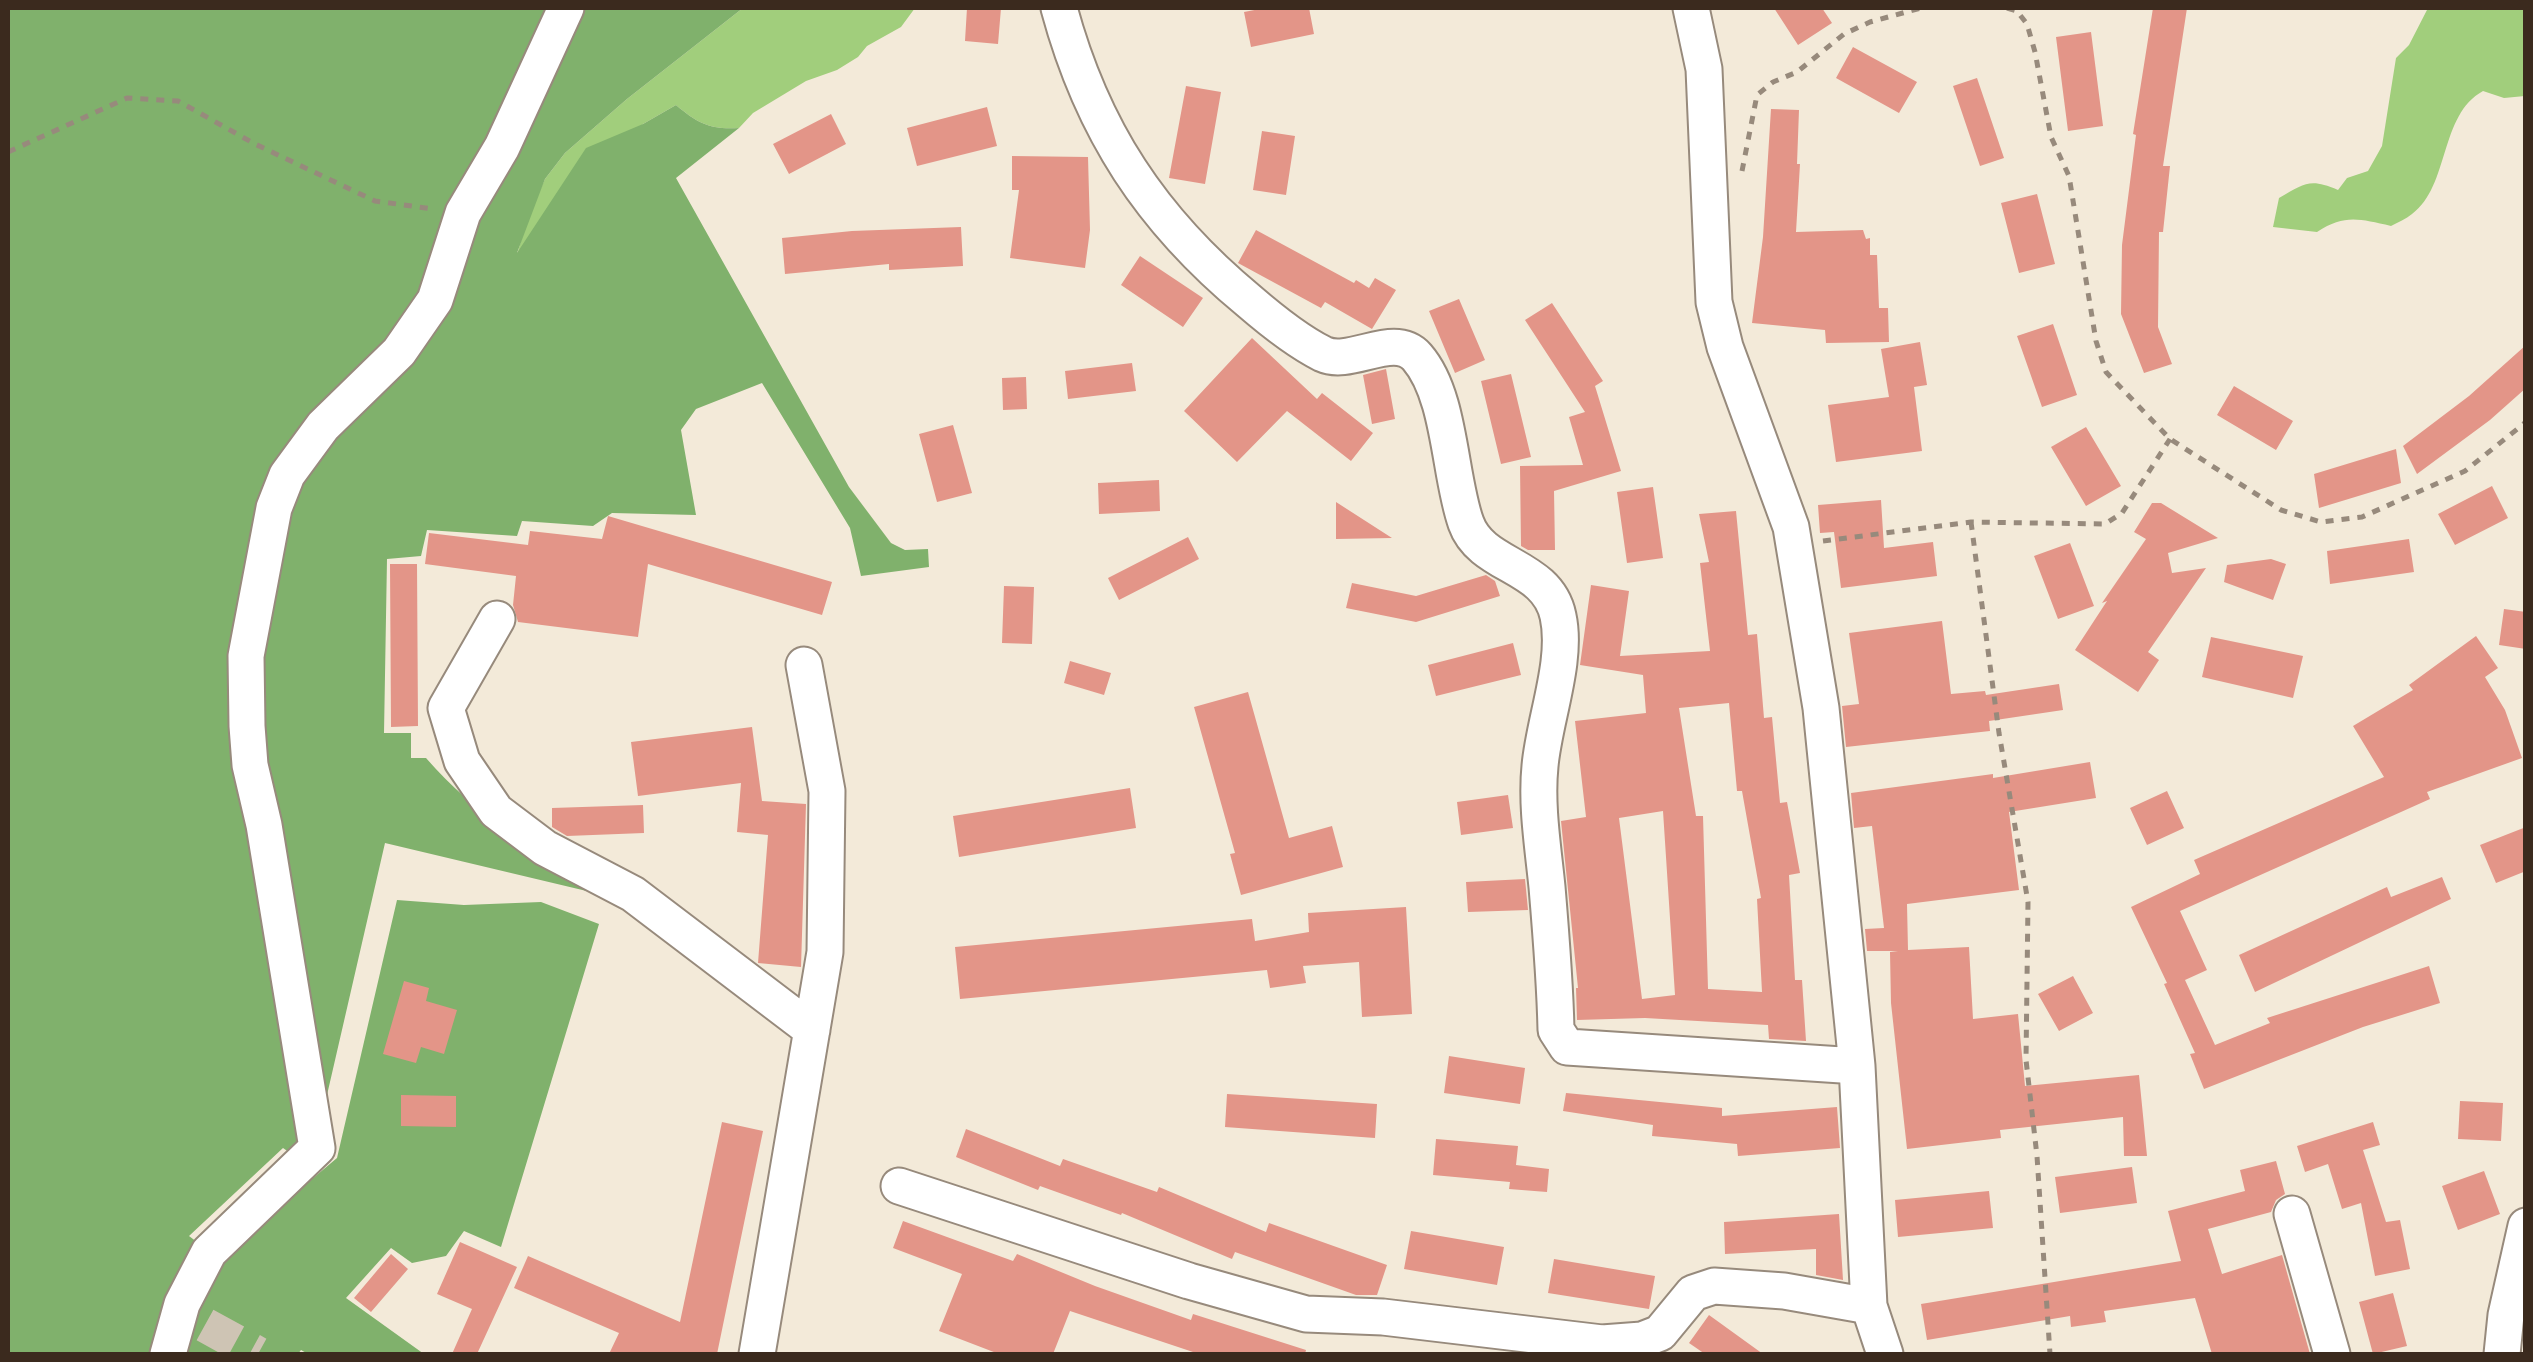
<!DOCTYPE html>
<html>
<head>
<meta charset="utf-8">
<style>
	body { margin:0 }
	#map { position:relative; width:2533px; height:1362px; overflow:hidden; background:#f3ead9; font-family:Kalam,sans-serif }
	canvas { display:block }
	.frame { position:absolute; inset:0; border:10px solid #3b2a1e; pointer-events:none }
</style>
</head>
<body>
<div id="map">
<canvas width="2533" height="1362"></canvas>
<div class="frame"></div>
</div>
<script>
const context = document.querySelector('canvas').getContext('2d');
context.lineJoin = 'round';
function fill(path, color) {
  context.fillStyle = color;
  context.fill(path, 'evenodd');
}
function trace(path, color, width, dash) {
  context.strokeStyle = color;
  context.lineWidth = width;
  context.lineCap = dash ? 'butt' : 'round';
  context.setLineDash(dash || []);
  context.stroke(path);
}
const green = new Path2D(`
	M743,8h172l-14,19 -34,19 -9,11 -21,13 -31,11 -53,32 -14,15c-28,2 -42,-5 -63,-23l-33,19 -127,134 12,-41 17,-38 20,-26 62,-54z
	M2428,8h97v88l-21,2 -21,-7c-44,24 -33,95 -71,123 -6,5 -14,8 -21,12 -32,-7 -46,-12 -74,6l-44,-5 6,-29c26,-15 31,-20 59,-8l9,-12 21,-7 14,-25 14,-88 13,-13z`);
const forest = new Path2D(`
	M8,8h552l-151,307 -85,97 -85,203 66,527 -12,13 -10,-7 -94,88 16,12 -46,106h-151z
	M580,8h163l-116,91 -62,54 -20,26 -28,74 69,-105 57,-24 33,-19c21,18 35,25 63,23l-63,50 173,309 42,56 14,7 23,-1 1,18 -68,9 -11,-48 -88,-145 -66,26 -15,21 15,85 -84,-2 -19,13 -71,-5 -5,15 -90,-6 -6,26 -34,3 -3,174h27v25h15c50,57 107,92 169,135l-210,-50 -61,265 -48,-253 -19,-195 30,-157 175,-259z
	M397,900l67,5 77,-3 58,22 -98,323 -37,-16 -18,25 -34,7 -21,-15 -45,50 78,56h-116l-7,-4 -3,4h-118l8,-32 36,-69 113,-95z`);
const building = new Path2D(`
	M967,8h34l-3,36 -33,-3z
	M1265,8h44l5,26 -63,13 -7,-35z
	M1774,8h48l10,15 -34,22z
	M2153,8h34l-24,158h7l-7,66h-4l-1,95 14,37 -28,9 -23,-59 1,-69 14,-110 -3,-1z
	M2091,32l12,94 -35,5 -12,-94z
	M1853,47l64,35 -18,31 -63,-35z
	M1977,78l27,80 -24,8 -27,-80z
	M1186,86l35,6 -16,92 -36,-6z
	M987,107l10,39 -80,20 -10,-38z
	M1771,109l28,1 -2,54h3l-4,68 67,-2 3,9 4,-1v17h7l2,53h9l1,34 -63,1 -1,-13 -73,-7 11,-86z
	M831,114l15,30 -57,30 -16,-30z
	M1262,131l33,5 -9,59 -33,-5z
	M1012,156l76,1 2,73 -5,38 -75,-10 9,-68h-7z
	M2037,194l18,70 -36,9 -18,-70z
	M961,227l2,39 -74,4v-6l-104,10 -3,-36 70,-7z
	M1256,230l98,53 2,-3 13,8 6,-10 21,12 -24,39 -47,-27 -4,6 -83,-45z
	M1140,256l63,42 -20,29 -62,-42z
	M1459,299l26,61 -30,13 -26,-62z
	M1552,303l51,78 -8,5 26,85 -67,20 1,59h-27l-7,-4 -1,-80 63,-1 -14,-48 16,-5 -60,-92z
	M2053,324l24,71 -35,12 -25,-71z
	M1252,338l65,61 5,-6 51,40 -22,28 -64,-50 -50,51 -53,-51z
	M1920,342l7,43 -13,2 8,64 -86,11 -8,-57 61,-8 -8,-48z
	M2526,345v43l-36,32 -73,54 -14,-28 66,-50z
	M1132,363l4,28 -68,8 -3,-28z
	M1386,369l9,50 -23,5 -9,-49z
	M1511,374l20,83 -30,7 -20,-83z
	M1026,377l1,32 -24,1 -1,-32z
	M2234,386l59,35 -17,29 -59,-35z
	M953,425l19,68 -35,9 -18,-68z
	M2086,427l35,59 -35,20 -35,-59z
	M2396,449l5,34 -82,25 -5,-34z
	M1159,480l1,31 -61,3 -1,-31z
	M2492,486l16,32 -53,27 -17,-31z
	M1653,487l10,71 -36,5 -10,-71z
	M1881,500l3,48 49,-6 4,34 -96,12 -7,-56 -14,1 -2,-28z
	M1336,502l56,36 -56,1z
	M2152,503h9l57,35 -50,15 4,20 34,-5 -58,84 11,8 -21,32 -63,-42 32,-49 -5,2 44,-64 -12,-7z
	M1736,511l12,124 9,-1 7,84 8,-1 8,86 7,-1 13,71 -11,2 6,105h7l4,61 -37,-2 -1,-14 -123,-7 -68,2 -1,-32h2l-17,-167 25,-4 -11,-96 71,-8 -3,-38 -63,-10 11,-80 38,6 -9,65 90,-5 -10,-88 9,-1 -10,-48zM1729,703l8,88h5l19,107 -4,1 5,93 -54,-3 -5,-173h-7l-17,-108zM1663,811l12,184 -33,4 -23,-181z
	M608,516l224,66 -10,33 -174,-51 -10,73 -120,-15 -5,-17 3,-29 -91,-12 4,-31 99,12 2,-14 72,8z
	M1188,537l11,22 -80,41 -11,-22z
	M2409,539l5,33 -84,12 -3,-33z
	M2070,543l24,63 -36,13 -24,-63z
	M2271,559l15,5 -13,36 -49,-18 3,-17z
	M390,564h27l1,162 -27,1z
	M1486,575l9,6 5,15 -84,26 -70,-14 6,-25 64,13z
	M1004,586l30,1 -2,57 -30,-1z
	M2504,609l22,3v37l-27,-4z
	M1942,621l9,73 34,-3 1,4 73,-11 4,26 -74,11 1,10 -144,16 -4,-41 17,-2 -10,-71z
	M2476,636l22,32 -13,9 20,33 17,48 -95,34 3,7 -250,112 27,59 -22,10 30,65 55,-22 -3,-5 162,-52 11,37 -77,24 -159,62 -14,-35 5,-1 -31,-69 3,-1 -36,-76 69,-33 -6,-14 190,-83 -31,-51 60,-36 -4,-5z
	M2211,637l92,19 -10,42 -91,-21z
	M1513,643l8,32 -85,21 -8,-31z
	M1070,661l41,12 -7,22 -40,-12z
	M1248,692l41,146 43,-12 11,41 -102,28 -11,-41 5,-1 -41,-146z
	M752,727l10,74 44,3 -5,163 -43,-4 10,-128 -31,-3 4,-49 -103,13 -7,-54z
	M2090,762l6,36 -87,14 10,78 -112,14 1,46 61,-3 4,72 45,-5 7,72 114,-11 8,81h-23l-1,-39 -123,13 1,8 -94,11 -16,-146 -1,-51 8,-1h-31l-2,-22 19,-1 -12,-102 -18,2 -3,-35 142,-19v4z
	M1130,788l6,40 -177,29 -6,-41z
	M2167,791l17,37 -37,17 -17,-37z
	M1508,795l5,33 -52,7 -4,-33z
	M643,805l1,28 -77,3 -15,-9v-19z
	M2526,827v44l-30,12 -16,-38z
	M2442,877l9,22 -196,93 -16,-37 148,-68 4,10z
	M1525,879l3,31 -60,2 -2,-30z
	M1406,907l6,107 -50,3 -3,-55 -56,4 3,17 -36,5 -3,-18 -307,29 -5,-52 297,-28 3,22 54,-9 -1,-19z
	M2073,976l20,37 -34,18 -21,-37z
	M404,981l25,7 -3,13 31,9 -13,44 -23,-7 -5,16 -33,-9z
	M1449,1056l76,12 -5,36 -76,-11z
	M1566,1093l156,15v8l115,-9 3,41 -102,8 -1,-12 -85,-8 1,-11 -90,-14z
	M1227,1094l150,10 -2,34 -150,-11z
	M401,1095l55,1v31l-55,-1z
	M2460,1101l43,2 -2,38 -43,-2z
	M722,1122l41,9 -46,223h-108l10,-21 -105,-45 14,-32 152,66z
	M2373,1122l7,23 -17,5 23,72 14,-2 10,49 -35,7 -14,-73 -19,6 -14,-45 -23,8 -8,-26z
	M966,1129l94,37 3,-7 94,33 2,-5 107,45 3,-9 118,42 -10,30h-21l-121,-43 -3,7 -110,-46 -1,2 -81,-29 -2,4 -60,-24 -22,-9z
	M1436,1139l82,7 -2,19 33,4 -2,23 -38,-3 1,-7 -77,-7z
	M2276,1161l9,33 -9,6 -5,12 -63,17 14,45 60,-19 28,99h-98l-17,-56 -91,13 2,11 -35,5 -1,-11 -143,24 -6,-36 260,-43 -13,-50 77,-20 -5,-21z
	M2132,1167l5,36 -77,10 -5,-36z
	M2484,1171l16,43 -42,16 -16,-44z
	M1989,1191l4,37 -95,9 -3,-37z
	M1839,1214l4,66 -27,-5v-26l-91,5 -1,-32z
	M903,1221l110,40 4,-7 78,32 96,34 2,-6 113,36 -1,4h-106l-129,-43 -17,43h-54l-60,-23 23,-57 -69,-26z
	M1411,1231l93,16 -7,38 -93,-16z
	M460,1242l57,25 -40,87h-25l20,-45 -35,-15z
	M391,1254l17,15 -37,43 -17,-14z
	M1554,1259l101,17 -6,33 -101,-16z
	M2393,1293l14,53 -34,8 -14,-52z
	M1709,1315l54,39h-58l-16,-11z`);
const minorTunnel = new Path2D(`
	M205,1325l53,29`);
const path = new Path2D(`
	M2007,8l10,3 10,13 8,28 16,85 18,39 27,165 10,31 64,67 111,71 40,12 41,-5 103,-46 61,-49
	M8,152l119,-54 51,3 77,43 120,57 58,8
	M1742,171l15,-76 16,-13 24,-10 47,-38 26,-12 51,-14
	M1971,522l28,211 29,169 -2,158 11,96 13,198
	M1823,541l148,-19 134,2 17,-11 48,-74`);
const minor = new Path2D(`
	M1059,8c33,122 92,212 190,293 22,19 48,40 74,53 28,13 71,-23 94,3 34,39 32,119 49,166 16,45 81,41 92,93 10,45 -14,104 -18,150 -4,39 3,81 7,121 4,47 8,96 9,143l11,17 290,19
	M1691,8l13,61 10,233 11,45 66,180 30,181 36,358 12,240 16,48
	M497,619l-51,89 16,53 34,50 49,37 88,46 179,136
	M899,1186l290,95 117,33 77,3 219,26 40,-3 18,-7 33,-40 21,-7 70,5 85,15
	M2292,1214l40,140
	M168,1354l14,-50 27,-52 108,-104 -53,-323 -14,-60 -3,-39 -1,-70 28,-148 13,-33 36,-49 76,-74 36,-52 28,-87 39,-66 64,-139
	M757,1354l68,-402 2,-161 -23,-126
	M2502,1354l4,-39 20,-89`);
fill(green, '#a1ce7c');
fill(forest, '#80b16c');
fill(building, '#e39588');
trace(minorTunnel, '#cec4b4', 35, [35, 18]);
trace(minor, '#978a7c', 39);
trace(path, '#978a7c', 5, [8, 8]);
trace(minor, '#fff', 35);
</script>
</body>
</html>
